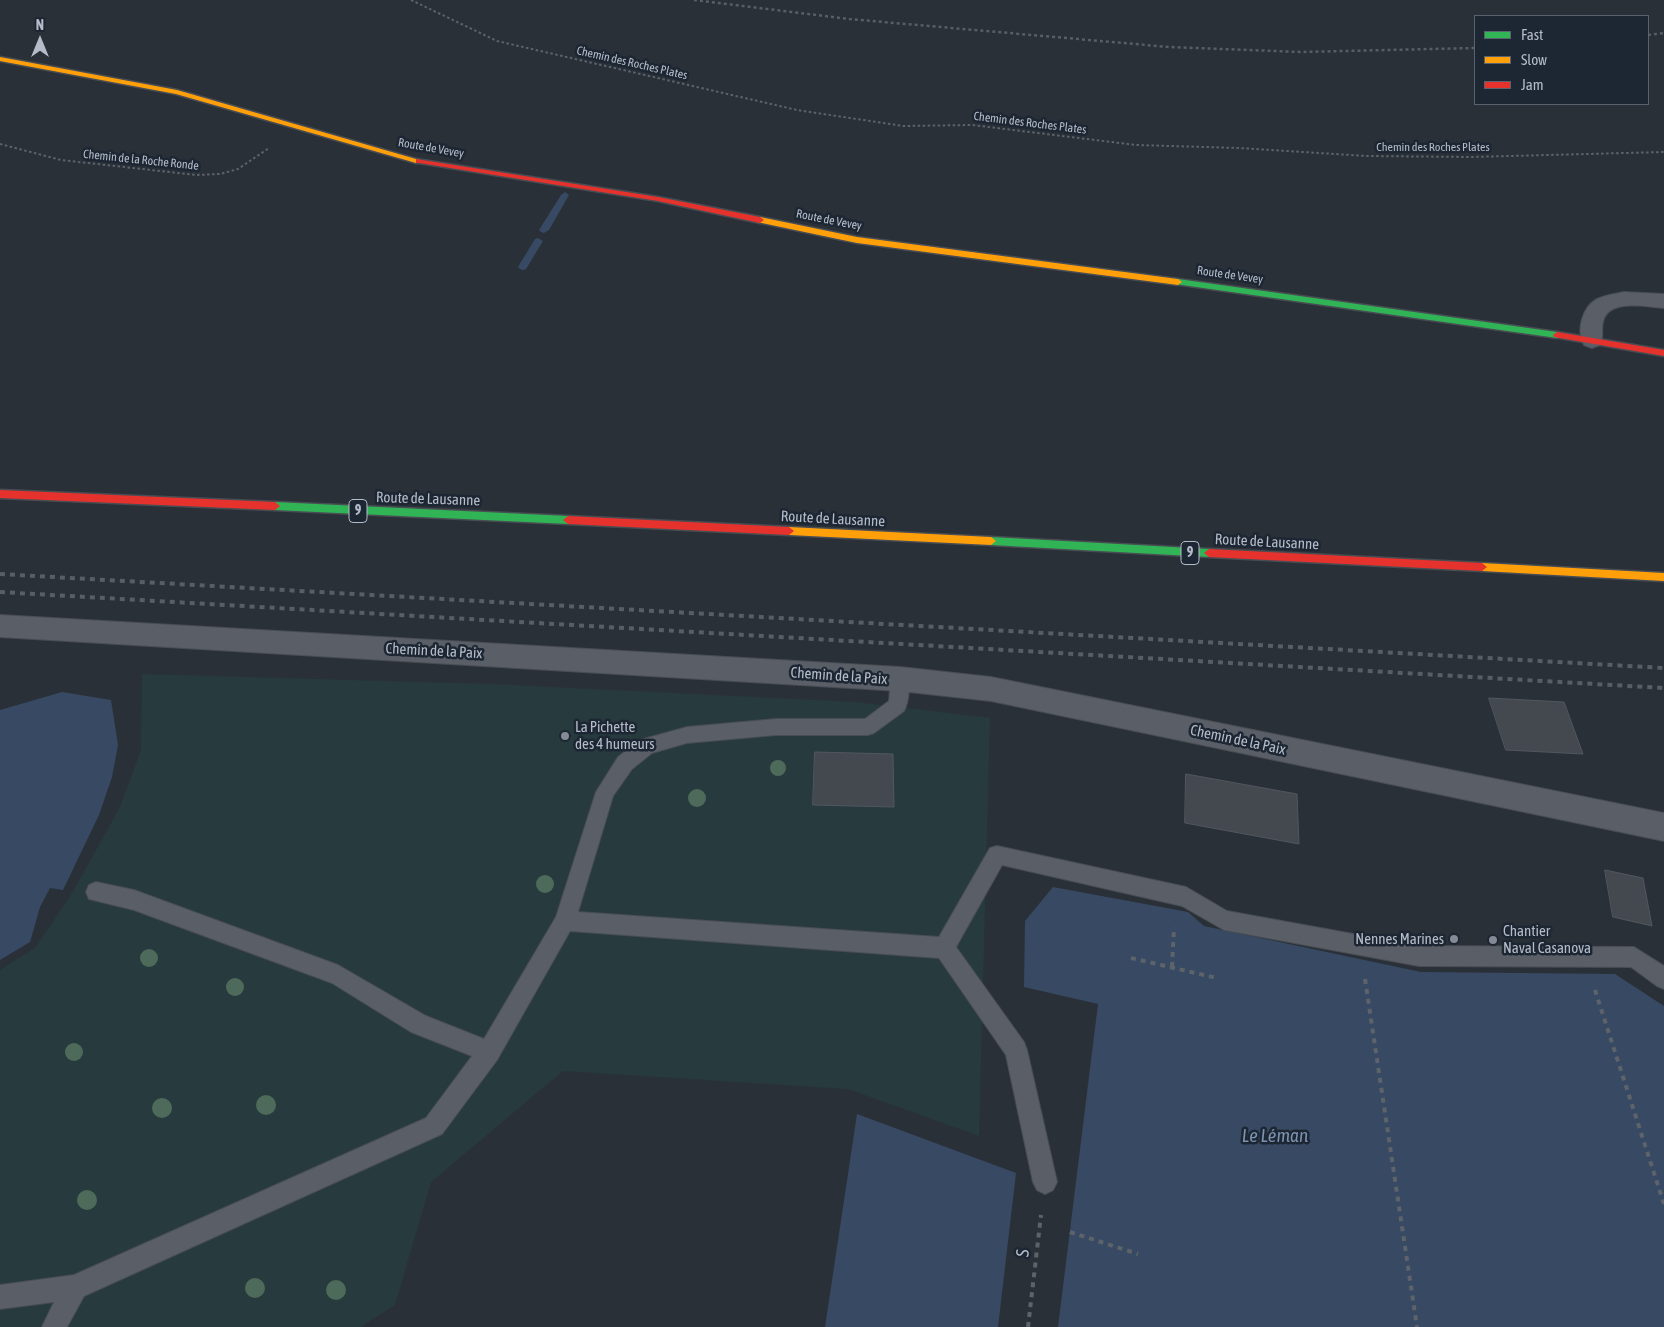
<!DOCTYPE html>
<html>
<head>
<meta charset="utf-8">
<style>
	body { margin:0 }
	#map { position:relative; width:1664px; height:1327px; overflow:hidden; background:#2a3038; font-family:"Asap Condensed",sans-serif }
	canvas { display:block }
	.legend { position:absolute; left:1474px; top:15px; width:175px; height:90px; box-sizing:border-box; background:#1d2633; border:1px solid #59626f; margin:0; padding:6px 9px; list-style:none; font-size:15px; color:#b4bcc9 }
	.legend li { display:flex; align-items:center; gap:10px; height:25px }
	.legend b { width:25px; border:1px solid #59626f }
	.north { position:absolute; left:15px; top:15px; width:50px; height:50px; -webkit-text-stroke:4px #1d2633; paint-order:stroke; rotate:0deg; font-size:14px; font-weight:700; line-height:20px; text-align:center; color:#b4bcc9 }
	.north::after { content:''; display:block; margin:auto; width:18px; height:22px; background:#b4bcc9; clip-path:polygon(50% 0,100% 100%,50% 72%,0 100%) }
</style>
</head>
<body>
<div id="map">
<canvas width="1664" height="1327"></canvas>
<ul class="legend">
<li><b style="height:6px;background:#30b455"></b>Fast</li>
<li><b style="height:6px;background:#ff9f0a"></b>Slow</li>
<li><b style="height:6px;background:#e5322d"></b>Jam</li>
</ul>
<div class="north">N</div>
</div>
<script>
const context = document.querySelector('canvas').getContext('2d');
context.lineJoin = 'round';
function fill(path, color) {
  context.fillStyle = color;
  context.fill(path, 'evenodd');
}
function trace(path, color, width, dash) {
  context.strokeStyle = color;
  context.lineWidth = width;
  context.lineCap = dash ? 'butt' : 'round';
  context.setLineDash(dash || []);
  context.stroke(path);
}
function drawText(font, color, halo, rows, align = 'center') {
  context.font = font + ' "Asap Condensed",sans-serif';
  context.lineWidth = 5;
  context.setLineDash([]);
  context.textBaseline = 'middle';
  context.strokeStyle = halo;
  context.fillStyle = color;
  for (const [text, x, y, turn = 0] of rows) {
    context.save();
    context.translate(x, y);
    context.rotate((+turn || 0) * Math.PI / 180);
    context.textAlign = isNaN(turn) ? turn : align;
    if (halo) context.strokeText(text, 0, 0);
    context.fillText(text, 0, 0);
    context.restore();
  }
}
const green = new Path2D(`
	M142,674l350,10 364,18 134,16 -11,418 -131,-47 -285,-18 -132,111 -36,123 -34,22h-361v-357l36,-23 36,-54 48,-86 21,-57z`);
const water = new Path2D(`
	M62,692l49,8 7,45 -6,32 -13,38 -36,75 -13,-2 -10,19 -10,35 -30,18v-250z
	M1053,887l135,25 16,14 217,46 194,2 49,32v321h-606l40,-323 -74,-17 1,-66z
	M857,1114l159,59 -18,154h-173z`);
const stream = new Path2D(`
	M565,192l4,3 -20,35 -5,3 -3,-1 -2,-2 22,-35z
	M538,238l5,3 -17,28 -3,1 -3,-1 -2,-2 17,-28z`);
const building = new Path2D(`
	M1489,698l75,4 19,52 -77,-4z
	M815,752l78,2 1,53 -81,-2z
	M1186,774l111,20 2,50 -114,-21z
	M1605,870l38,8 9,48 -39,-9z`);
const pathFar1 = new Path2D(`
	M411,0l86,41 300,69 106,16 69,-1 164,20 103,3 128,8 104,1 193,-5
	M0,144l61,16 135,15 24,-1 18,-5 31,-21`);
const path = new Path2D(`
	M1131,958l86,20
	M1172,967l2,-40
	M1365,979l52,348
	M1595,990l69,214
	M1070,1232l68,22
	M1028,1327l13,-112`);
const lane = new Path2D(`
	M900,671l6,3c5,9 3,27 -2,37l-30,22 -6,2h-92l-89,8 -35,10 -20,16 -19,27 -35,116 361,25 51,-89 7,-2 189,41 41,24 192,35 215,1 30,19v23l-7,-3 -26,-19 -212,-1 -195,-36 -42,-24 -180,-41 -46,82 68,95 3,8 30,132 -4,8 -8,4 -8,-4 -4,-8 -27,-127 -67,-97 -369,-27 -73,129 -55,74 -358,162 -17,31h-25l12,-25 -54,7v-24l74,-10 352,-157 46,-62 -61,-24 -79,-49 -198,-73 -45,-11 -3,-7 3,-7 7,-3 38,8 204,75 88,51 58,23 72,-122 40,-125 22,-35 22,-17 47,-13 89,-8h89l24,-18 2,-22 3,-5z`);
const street = new Path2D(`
	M1624,292l40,2v14c-18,-1 -56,-10 -61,14 -2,8 1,16 -3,23l-8,3 -8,-3c-8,-14 -2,-38 13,-46 8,-4 18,-5 27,-7z
	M0,615l900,52 91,10 673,136v28l-673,-140 -91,-10 -900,-54z`);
const fast = new Path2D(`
	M1178,279l379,53 4,3 -4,3 -382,-54 -1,-2z
	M275,502l293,14 5,4 -5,4 -293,-14 -5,-4z
	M991,537l218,12 5,4 -5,4 -218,-12 -5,-4z`);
const slow = new Path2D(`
	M0,57l177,33 246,71 -7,2 -240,-69 -176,-33z
	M760,217l97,20 321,42 4,3 -4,3 -321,-42 -100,-21 -1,-2z
	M789,527l202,10 5,4 -5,4 -202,-10 -5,-4z
	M1482,563l182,10v8l-182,-10 -5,-4z`);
const jam = new Path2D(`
	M416,159l242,38 102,20 4,3 -4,3 -102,-22 -239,-38h-3z
	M1557,332l107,18v6l-110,-19 -1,-2z
	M0,490l275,12 5,4 -5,4 -275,-12z
	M568,516l221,11 5,4 -5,4 -221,-11 -5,-4z
	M1209,549l273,14 5,4 -5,4 -273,-14 -5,-4z`);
const railFar1 = new Path2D(`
	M694,0l155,19 320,28 132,5 174,-4
	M1648,35l16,-2`);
const rail = new Path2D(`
	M0,574l1664,94
	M0,592l1664,96`);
const trees = [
	[778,768,8],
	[697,798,9],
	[545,884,9],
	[149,958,9],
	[235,987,9],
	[74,1052,9],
	[266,1105,10],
	[162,1108,10],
	[87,1200,10],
	[255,1288,10],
	[336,1290,10]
];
const markers = [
	[565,736,5,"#848b96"],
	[1454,939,5,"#848b96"],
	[1493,940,5,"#848b96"]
];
const farStreetnames = [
	["Chemin des Roches Plates",632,63,13],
	["Chemin des Roches Plates",1030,123,7],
	["Chemin des Roches Plates",1433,147],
	["Route de Vevey",431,148,10],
	["Chemin de la Roche Ronde",141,160,6],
	["Route de Vevey",829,220,11],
	["Route de Vevey",1230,275,8]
];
const shields = [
	[358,511,18],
	[1190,553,18]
];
const shieldNames = [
	["9",358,511],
	["9",1190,553]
];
const streetNames = [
	["Route de Lausanne",428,499,2],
	["Route de Lausanne",833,519,3],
	["Route de Lausanne",1267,542,3],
	["Chemin de la Paix",434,651,3],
	["Chemin de la Paix",839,676,4],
	["Chemin de la Paix",1238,740,12]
];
const poiNames = [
	["La Pichette",575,727],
	["des 4 humeurs",575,744],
	["Chantier",1503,931],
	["Naval Casanova",1503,948],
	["Nennes Marines",1444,939,"right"]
];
const nearStreetnames = [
	["S",1023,1253,-83]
];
const nearWaternames = [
	["Le Léman",1275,1136]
];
fill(green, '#273a3e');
fill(water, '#384963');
fill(stream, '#384963');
fill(building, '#444950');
trace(building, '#52575f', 1);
trace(lane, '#484c53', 2);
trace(street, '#484c53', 2);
trace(fast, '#484c53', 3);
trace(slow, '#484c53', 3);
trace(jam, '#484c53', 3);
trace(pathFar1, '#5d636a', 2, [2.5, 2.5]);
trace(path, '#5d636a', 4, [5, 5]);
fill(lane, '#5a5e66');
fill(street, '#5a5e66');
fill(fast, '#30b455');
fill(slow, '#ff9f0a');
fill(jam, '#e5322d');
trace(railFar1, '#595d64', 2.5, [3, 3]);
trace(rail, '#595d64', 4, [5, 5]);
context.fillStyle = '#4e6a5a';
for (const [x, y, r] of trees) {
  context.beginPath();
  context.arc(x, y, r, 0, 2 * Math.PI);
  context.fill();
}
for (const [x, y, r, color] of markers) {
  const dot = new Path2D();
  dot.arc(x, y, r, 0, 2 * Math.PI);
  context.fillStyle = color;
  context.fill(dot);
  trace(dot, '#1d2633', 2);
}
drawText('12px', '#b4bcc9', '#1d2633', farStreetnames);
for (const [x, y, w] of shields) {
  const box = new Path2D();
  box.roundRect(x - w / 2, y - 11.5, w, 23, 4);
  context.fillStyle = '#1d2633';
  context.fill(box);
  trace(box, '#b4bcc9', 1);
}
drawText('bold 14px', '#b4bcc9', null, shieldNames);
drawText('15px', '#b4bcc9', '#1d2633', streetNames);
drawText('15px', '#b4bcc9', '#1d2633', poiNames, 'left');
drawText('18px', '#b4bcc9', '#1d2633', nearStreetnames);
drawText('italic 19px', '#7c92b1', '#1d2633', nearWaternames);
</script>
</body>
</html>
